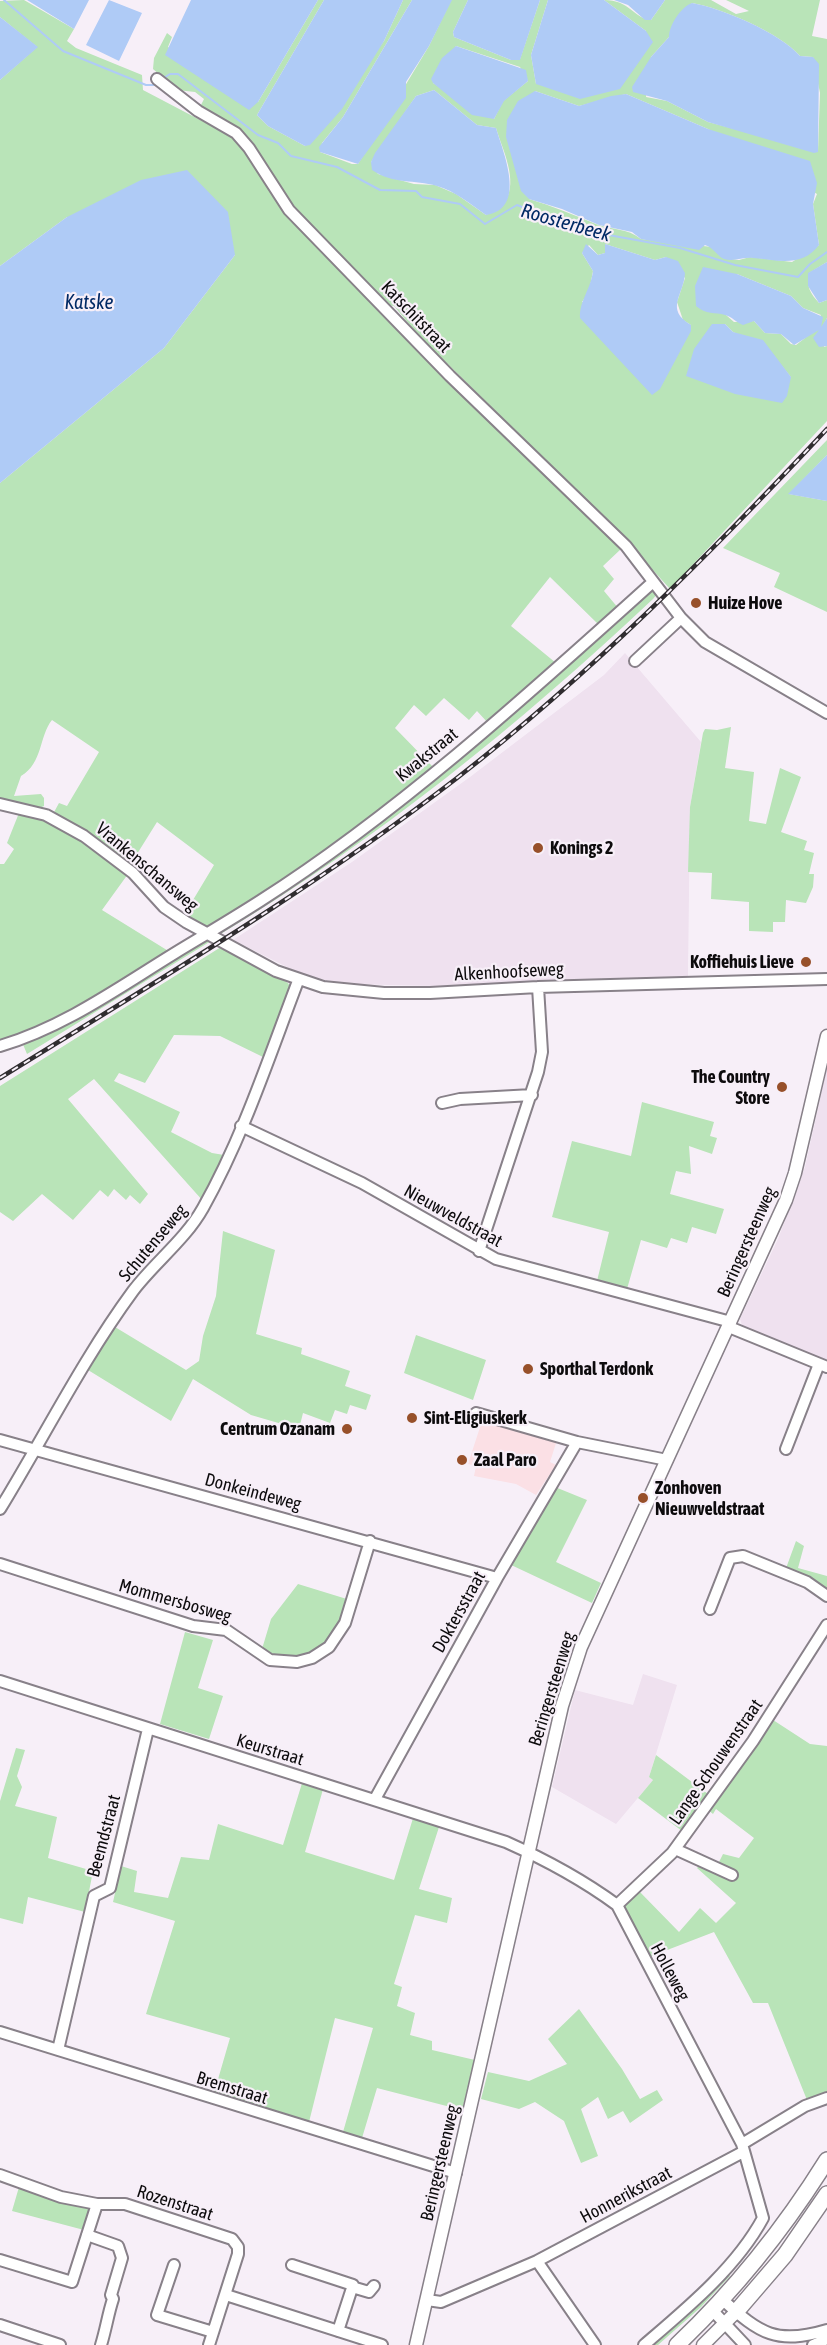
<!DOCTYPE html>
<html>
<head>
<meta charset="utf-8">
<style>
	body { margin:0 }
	canvas { display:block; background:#f7eff8 }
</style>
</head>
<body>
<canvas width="827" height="2345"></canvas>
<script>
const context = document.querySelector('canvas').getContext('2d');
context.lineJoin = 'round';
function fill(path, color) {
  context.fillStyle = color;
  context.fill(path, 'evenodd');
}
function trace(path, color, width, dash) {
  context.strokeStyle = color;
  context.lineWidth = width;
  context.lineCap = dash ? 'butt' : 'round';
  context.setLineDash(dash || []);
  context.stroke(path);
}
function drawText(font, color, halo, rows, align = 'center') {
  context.font = font + ' "Asap Condensed",sans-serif';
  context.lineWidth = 4.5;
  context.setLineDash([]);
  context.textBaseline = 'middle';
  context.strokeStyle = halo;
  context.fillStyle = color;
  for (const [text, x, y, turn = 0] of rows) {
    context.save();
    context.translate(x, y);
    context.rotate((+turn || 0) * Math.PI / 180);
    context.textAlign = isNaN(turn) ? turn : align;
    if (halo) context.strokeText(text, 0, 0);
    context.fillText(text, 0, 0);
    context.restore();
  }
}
const built = new Path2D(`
	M625,653l76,89 -11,65 -2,169 -251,10 -91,-2 -41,-8 -72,-36 119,-78 118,-85 134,-102z
	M827,1068v295l-76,-30 -9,-8 -2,-6 38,-80 27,-72z
	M643,1674l34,11 -28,92 4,3 -37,44 -64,-37 23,-97 58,15z`);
const education = new Path2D(`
	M483,1418l74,22 -7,22 6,3 -20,30 -20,-11 -42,-8 2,-10 -8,-2z`);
const green = new Path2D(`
	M24,0l50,29 -7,12 9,7 66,27 1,15 80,42 5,-11 -28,-14 4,-8 -9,-7 -18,-2 -24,-21 1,-11 13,-25 5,4 -4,10 90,55 60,-102h6l-67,115 11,11 37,20 79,-105 19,-41h9l-69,117 -21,26 -2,9 32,12h6l71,-118 22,-46h17l-15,32 1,5 57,23 9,-1 20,-59h8l-17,55 5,29 110,-53 -42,-31c26,0 29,18 47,20l14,-20h46l25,14 13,-3 -23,-11h94l-8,36 15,3v223l-18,11c-3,13 1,20 10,30l8,-3v18l-6,11 3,18 3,-1v75l-157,168 -58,-64 -193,-189 -25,-30 -22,-3 141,143 108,103 -18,17 11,13 -10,12 15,18 -19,17 -50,-49 -39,49 45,37 -68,60 -11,-12 -8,9 -25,-22 -18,18 -12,-11 -19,23 39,40 -125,96 -100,63 -5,1 -20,-13 30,-50 -57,-43 -20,32 6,7 -6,11 -84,-58 6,-11 8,3 32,-54 -47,-32c-13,16 -9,43 -31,56l-7,20 27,-2 3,4v8l-4,2 -40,-9v-316l164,-135 71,-93 -168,-38 -67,49v-186l37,-33 -37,-30v-16zM692,3c30,5 88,30 108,53l13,1 7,36 -2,58 -110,-29 -41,-21 -21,-4 5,-40 18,-20zM456,46l64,21 8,14 -25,20 -9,18 -61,-36zM434,90l43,35 19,3c6,21 23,52 9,74 -3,6 -13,10 -19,13l-30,-21 -21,-9 -21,-1 -36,-10 -7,-12 45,-66zM535,91l44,15 47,-12 82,35 109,65 -4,10 6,41 -27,17 -42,-5 -11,3 -16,-2 -11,-11 -71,-8c-14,-11 -29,-9 -45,-15 -22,-9 -44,-18 -67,-25zM605,244l50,16 11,-3 19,21 -8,24 6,18 8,5 -109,-23 7,-10 4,-21 -11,-18 7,-8 9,10 7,-2zM737,274l54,22 12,12 18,7 -12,20 -13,10 -5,-1 -10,-10 -16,-1 -11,-12 -20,1 -8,-7zM713,324h12l8,8 33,15 25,30z
	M827,440v15l-38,39 38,7v111l-53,-25 6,-14 -57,-25z
	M653,589l4,5 -4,5c-134,126 -276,241 -434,336l-3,-3 98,-65z
	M731,727l-6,41 29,4 -5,49 17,3 14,-56 21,9 -20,55 26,9 -3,9 10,3 -5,21h5l-1,13 -7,16 -20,-3 -1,22h-12v10l-24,-1v-29l-38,-3 1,-26 -24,-1 2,-65 13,-74 2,-4 12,1z
	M19,813c44,9 74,35 109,61l-26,36 68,42 -94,59 -76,31v-178h4l10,-15 -7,-6z
	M208,939l3,2 -184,113 -5,-12z
	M221,947l67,36 2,4 -27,70 -43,-21 -46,-1 -29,48 -26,-10 -5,8 66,31 -9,20 41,21 12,2 -21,46 -109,-122 -26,20 80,95 -8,10 -10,-9 -4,5 -12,-11 -6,8 -8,-7 -27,30 -31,-26 -29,27 -13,-9v-126z
	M642,1102l72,20 -4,14 7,2 -5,16 -23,-8 2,28 -15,-3 -6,23 54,15 -8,25 -24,-7 -5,16 -16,-5 -4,10 -26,-8 -14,49 -30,-8 12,-49 -57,-15 20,-76 59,15z
	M223,1231l52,19 -19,84 46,14 -1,6 49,17 -5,15 26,9 -5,15 -16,-5 -3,9 -12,-4 -5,13 -27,-10 -4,16 -48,-14 -58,-36 -22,42 -83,-51 27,-43 71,43 13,-9 4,-25 13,-40z
	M416,1335l70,25 -13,40 -69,-27z
	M555,1487l32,13 -31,62 45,21 -9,20 -83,-39z
	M796,1541l8,5 -6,22 29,8v15l-42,-20z
	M298,1584l52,16c-4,9 -7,21 -13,30 -16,27 -49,33 -75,19l9,-30z
	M185,1632l28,8 -15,48 25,8 -14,43 -49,-15z
	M770,1718l40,26 17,2v346l-20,8 -39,-97h-15l-39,-71 -65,25c-6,-11 -27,-41 -24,-52 2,-6 9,-11 13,-15l41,42 21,-24 16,15 20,-20 -39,-35 6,-7 13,7 7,-14 16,4 15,-20 -38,-29 -3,5 -6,-5z
	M16,1748l9,2 -8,26 5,11 -7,19 42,11 -9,41 45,13 -8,41 -57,-15 -5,27 -23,-6v-117z
	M656,1755l52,39 -26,37 -44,-33 15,-18 -4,-3z
	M303,1780l21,6 -19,66 89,28 20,-65 26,9 -21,65 33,9 -5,25 -32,-8 -21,69 8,3 -5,19 18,7 -5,22 22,6v9l43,10 -13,50 -85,-22 -15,50 -19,-6 30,-104 -38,-10 -26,104 -95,-29 16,-55 -84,-24 29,-93 -62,-19 8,-36 16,5 -3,21 34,6 13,-41 28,3 9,-36 65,21z
	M579,2009l43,60 18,30 17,-9 6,10 -33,23 -7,-12 -15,8 -10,-22 -17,12 17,47 -17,7 -17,-42 -29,-19 -16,7 -38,-10 7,-27 41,9 38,-17 -19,-25z
	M19,2187l72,21 -7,22 -72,-19z
	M726,2272l4,4 -29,31 -43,38h-7z`);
const water = new Path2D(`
	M27,0h62l-15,29z
	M109,0l33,13 -23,48 -33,-16z
	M191,0h127l-60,102 -9,8 -84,-55z
	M324,0h79l-19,41 -42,68 -32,36 -5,1 -37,-20 -11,-11z
	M412,0h40l-23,46 -23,36v16l-48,66 -38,-12 -1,-5 24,-30z
	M468,0h72l-20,60h-9l-57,-23 -1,-5z
	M548,0h56l42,31 7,11 -33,47 -40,10 -44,-15 -5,-29z
	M614,0h51l-14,20h-6l-17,-15z
	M692,3c30,5 88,30 108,53l13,1 6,7 -1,88 -4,1 -106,-31 -41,-21 -34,-9 -1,-5 19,-30 18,-20c0,-12 12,-30 23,-34z
	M0,17l38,30 -38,33z
	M456,46l70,24 2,11 -24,20 -10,18 -22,-4 -39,-32 -2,-4 11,-21z
	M434,90l43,35 19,3c7,24 32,81 -10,87 -16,-11 -31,-24 -49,-29 -23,-7 -43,-1 -65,-16l-1,-8 4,-9 41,-57z
	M535,91l44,15 32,-10 15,-2 82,35 102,32 7,22 -4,21 6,41c-17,23 -42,15 -66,13 -10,-1 -19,4 -29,1 -7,-3 -10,-11 -19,-14l-6,5 -58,-11 -9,-7 -33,-7 -37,-16 -33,-10 -8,-8 -15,-54 1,-17 11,-19z
	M187,170l41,42 7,43 -71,93 -164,135v-217l67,-49 74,-37z
	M586,244l12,11 7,-2v-9l50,16 11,-3 12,4 7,12c-1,22 -21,36 6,52v6l-31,58 -8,6 -72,-77c-1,-17 11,-29 13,-47l-11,-18z
	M827,262v38l-8,3 -11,-17v-13z
	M703,267l34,7 54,22 12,12 20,9 -2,10 6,-9v28l-8,1 -6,-9 6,-8 -25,15 -13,-11 -16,-1 -11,-12 -11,4c-6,-2 -12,-9 -18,-10 -10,-3 -19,0 -29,-9l-1,-20z
	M712,324h13l8,8 30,8 28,37 -4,19 -5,7 -47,-9 -49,-18 8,-27z
	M827,455v46l-39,-7z`);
const stream = new Path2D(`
	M4,0l59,51 83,34h11
	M162,79l8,-5h8l80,61 20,8 13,13 46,11 43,23 36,1 6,6 38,7 25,20 32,-19 64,25 99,18 55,17 63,12 12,-13 17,-12`);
const minor = new Path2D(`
	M157,79l41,32 38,22 13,15 40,62 161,166 176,170 55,72 24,24 122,71
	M635,661l46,-43
	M0,804l46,11 38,21 49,37 31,34 22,15 90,49 47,16 61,6h46l108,-6 289,-8
	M0,1046c64,-19 118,-58 175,-93 28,-17 57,-34 85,-52 138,-88 271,-209 393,-319
	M442,1103l18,-4 72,-4
	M241,1126l121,57 134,76 235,63
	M479,1251l59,-179 4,-20 -4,-65
	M729,1327l98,40
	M476,1413l101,29 90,18
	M0,1440l497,138
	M786,1449l33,-85
	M0,1509c44,-72 83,-150 133,-218 22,-29 52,-51 70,-83 40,-71 66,-151 95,-227
	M0,1564l193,62 33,4 44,30 27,2 15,-4 17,-11 16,-24 25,-82
	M710,1609l20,-51 13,-2 64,26 20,14
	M0,1681l506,161c38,17 77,38 111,63l125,239
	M375,1799l122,-221 80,-136
	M675,1849l57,26
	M617,1905l55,-52 81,-112 74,-116
	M0,2032l456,141
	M58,2050l36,-154 16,-8 38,-159
	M0,2175l61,22 36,7h28l107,35 6,8v7l-29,91
	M87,2235l31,11 4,12 -11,37 2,4c-5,15 -7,30 -12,46
	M0,2260l72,22 25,-78
	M537,2261l58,84
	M174,2265l-17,50 56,17
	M292,2265l61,20 -15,46
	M352,2287l17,5 5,-6
	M226,2295l156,50
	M427,2300l14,2 96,-41 206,-109
	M723,2300c37,34 54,45 104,30
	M713,2311l32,34
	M0,2325l60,20
	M644,2345c42,-36 92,-77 119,-127l-21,-74 63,-38 22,-8
	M813,2345l14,-6`);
const major = new Path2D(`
	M416,2345l146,-639 19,-59 205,-447 9,-27 32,-137
	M703,2345l33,-33`);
const highway = new Path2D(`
	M736,2312l49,-57 42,-61
	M677,2345c59,-56 107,-116 150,-185`);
const rail = new Path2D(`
	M0,1078c155,-96 312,-188 457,-300 135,-105 254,-225 370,-349`);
const markers = [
	[696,603,6,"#97502a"],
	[538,848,6,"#97502a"],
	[806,962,6,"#97502a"],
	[782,1087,6,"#97502a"],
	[528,1369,6,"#97502a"],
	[412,1418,6,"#97502a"],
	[347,1429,6,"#97502a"],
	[462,1460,6,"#97502a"],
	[643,1498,6,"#97502a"]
];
const streetNames = [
	["Katschitstraat",416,317,46],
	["Kwakstraat",427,755,-39],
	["Vrankenschansweg",147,867,40],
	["Alkenhoofseweg",509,972,-3],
	["Nieuwveldstraat",453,1216,29],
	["Beringersteenweg",747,1242,-66],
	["Schutenseweg",153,1243,-50],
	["Donkeindeweg",253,1492,15],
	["Mommersbosweg",175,1601,16],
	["Doktersstraat",459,1612,-61],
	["Beringersteenweg",552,1689,-73],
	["Keurstraat",270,1750,17],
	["Lange Schouwenstraat",716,1762,-55],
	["Beemdstraat",104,1836,-75],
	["Holleweg",670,1972,62],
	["Bremstraat",232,2088,17],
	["Beringersteenweg",440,2163,-77],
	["Honnerikstraat",626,2195,-28],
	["Rozenstraat",175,2203,18]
];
const poiNames = [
	["Huize Hove",708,603],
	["Konings 2",550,848],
	["Koffiehuis Lieve",794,962,"right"],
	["The Country",770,1077,"right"],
	["Store",770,1098,"right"],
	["Sporthal Terdonk",540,1369],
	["Sint-Eligiuskerk",424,1418],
	["Centrum Ozanam",335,1429,"right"],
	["Zaal Paro",474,1460],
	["Zonhoven",655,1488],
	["Nieuwveldstraat",655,1509]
];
const waterNames = [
	["Roosterbeek",566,223,16],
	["Katske",89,303]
];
fill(built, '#efe1ef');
fill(education, '#fbe0e5');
fill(green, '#b9e4b8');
fill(water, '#afcbf6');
trace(stream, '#afcbf6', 2);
trace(minor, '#888189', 14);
trace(major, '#888189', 15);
trace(highway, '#888189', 18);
trace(minor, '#fff', 10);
trace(major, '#fff', 12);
trace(highway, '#fff', 15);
trace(rail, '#302d30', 4.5);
trace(rail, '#f7eff8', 2, [7]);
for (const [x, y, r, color] of markers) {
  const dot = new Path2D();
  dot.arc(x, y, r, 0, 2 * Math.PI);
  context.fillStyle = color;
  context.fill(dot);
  trace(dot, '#f7eff8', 2);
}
drawText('18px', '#0d0b0d', '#f7eff8', streetNames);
drawText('bold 18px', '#0d0b0d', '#f7eff8', poiNames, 'left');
drawText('italic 20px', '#002965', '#f7eff8', waterNames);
</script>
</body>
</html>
